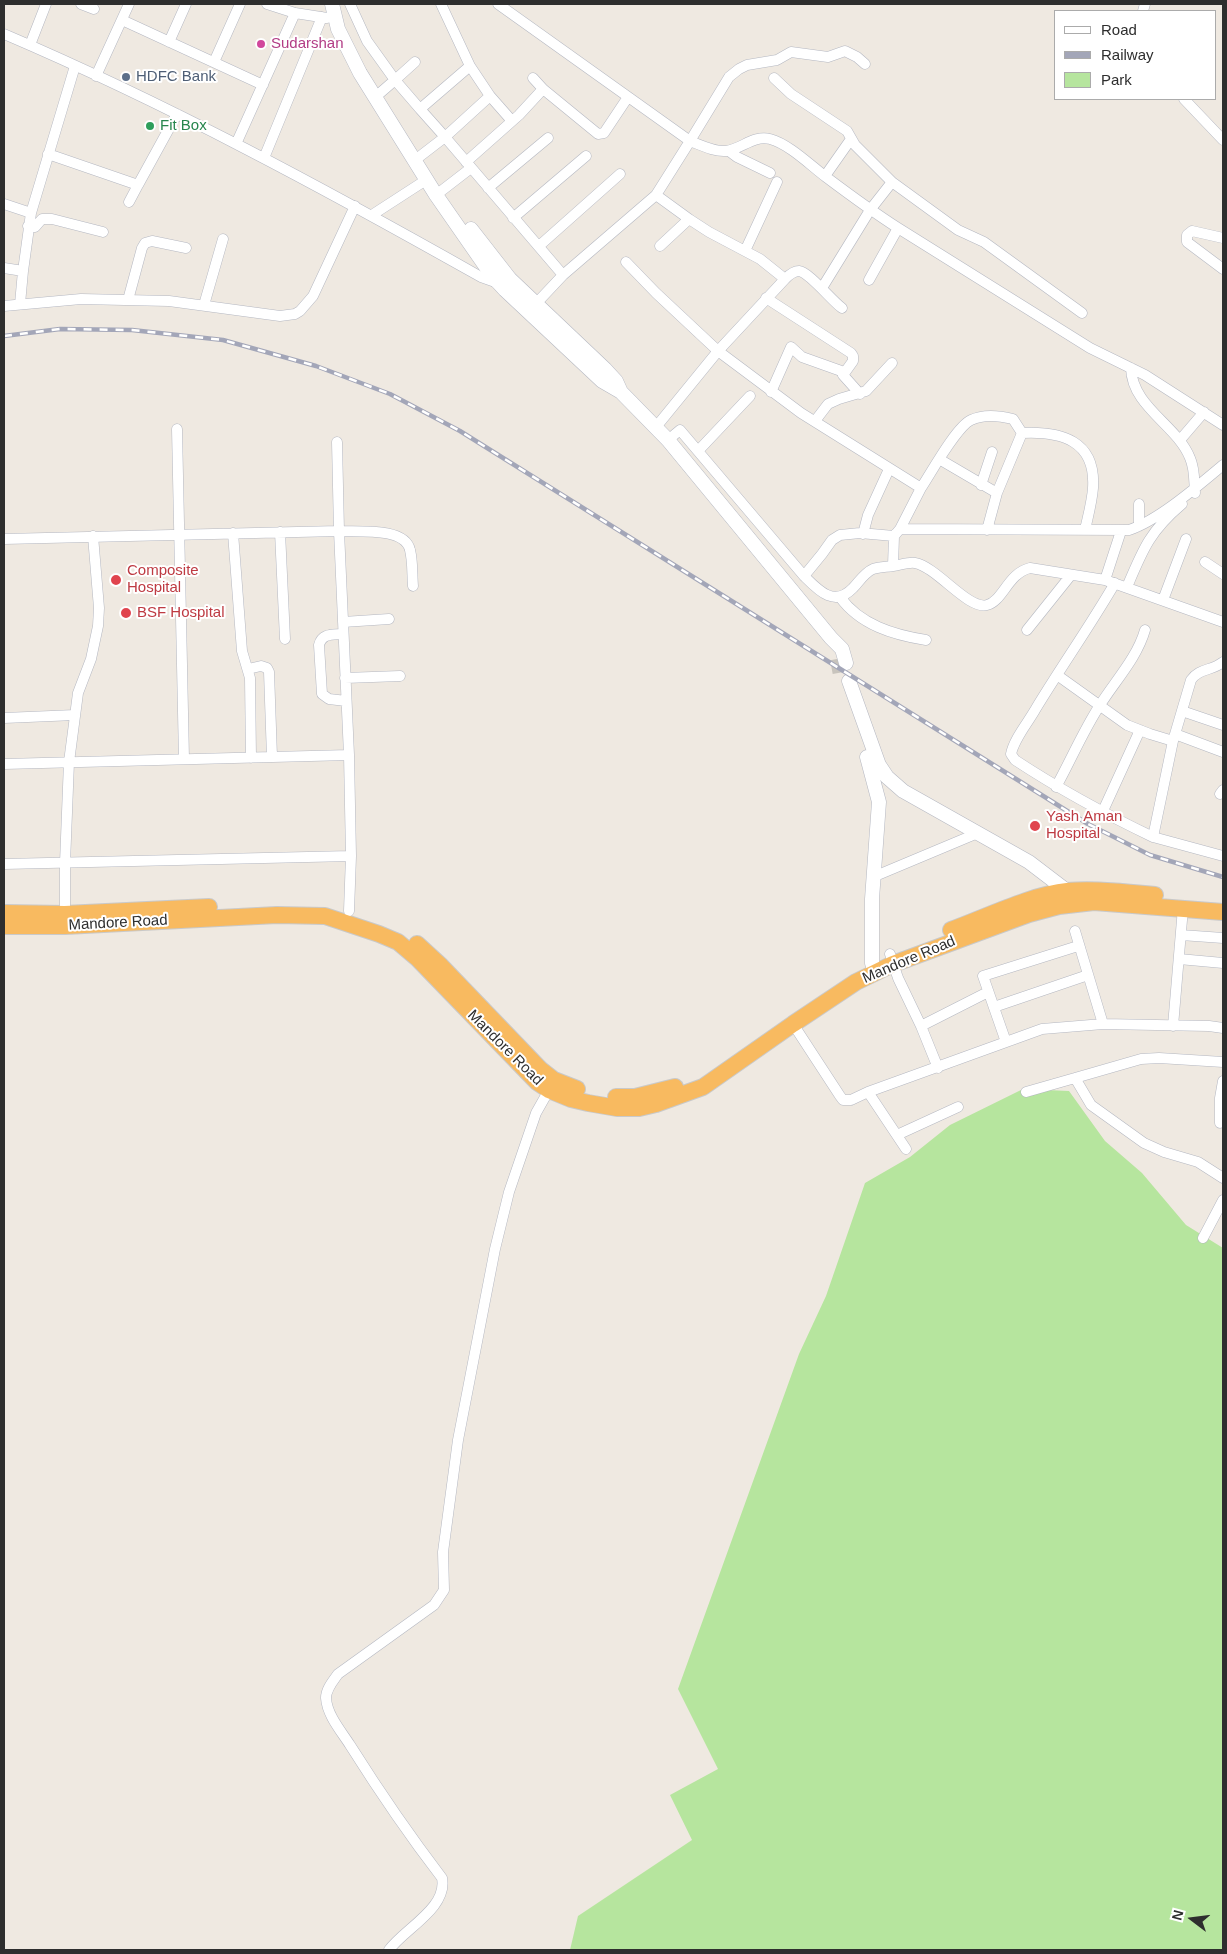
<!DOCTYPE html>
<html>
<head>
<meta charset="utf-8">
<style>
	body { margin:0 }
	#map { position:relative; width:1227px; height:1954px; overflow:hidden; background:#efe9e1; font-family:Arial,sans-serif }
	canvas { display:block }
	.frame { position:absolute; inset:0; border:5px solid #2e2e2e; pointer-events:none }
	.legend { position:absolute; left:1054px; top:10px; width:162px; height:90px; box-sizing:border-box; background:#fff; border:1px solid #ababab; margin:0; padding:6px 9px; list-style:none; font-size:15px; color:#2e2e2e }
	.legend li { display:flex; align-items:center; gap:10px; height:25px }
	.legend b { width:25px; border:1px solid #ababab }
	.north { position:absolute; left:1167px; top:1894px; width:50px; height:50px; -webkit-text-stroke:4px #fff; paint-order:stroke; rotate:285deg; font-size:14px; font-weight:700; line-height:20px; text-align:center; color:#2e2e2e }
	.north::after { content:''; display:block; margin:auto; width:18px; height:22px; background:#2e2e2e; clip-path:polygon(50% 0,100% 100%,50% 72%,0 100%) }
</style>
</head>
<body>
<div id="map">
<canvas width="1227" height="1954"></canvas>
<div class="frame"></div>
<ul class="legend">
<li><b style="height:6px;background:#fff"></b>Road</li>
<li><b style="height:6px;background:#a3a6b8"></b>Railway</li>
<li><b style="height:14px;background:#b6e59e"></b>Park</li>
</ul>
<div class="north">N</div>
</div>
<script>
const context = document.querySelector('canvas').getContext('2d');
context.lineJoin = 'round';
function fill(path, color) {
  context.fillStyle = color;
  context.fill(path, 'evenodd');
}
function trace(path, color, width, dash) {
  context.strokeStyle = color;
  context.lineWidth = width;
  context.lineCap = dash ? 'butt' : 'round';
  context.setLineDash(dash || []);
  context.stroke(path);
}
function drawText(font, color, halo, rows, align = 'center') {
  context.font = font + ' Arial,sans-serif';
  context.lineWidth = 4;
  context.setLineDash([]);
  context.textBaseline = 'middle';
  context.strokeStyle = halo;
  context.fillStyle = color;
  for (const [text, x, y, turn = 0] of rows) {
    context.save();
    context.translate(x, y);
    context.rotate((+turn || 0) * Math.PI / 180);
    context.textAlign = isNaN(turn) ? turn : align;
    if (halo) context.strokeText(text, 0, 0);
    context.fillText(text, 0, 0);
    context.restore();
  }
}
const green = new Path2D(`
	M1023,1089l46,2 36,50 37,32 44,52 37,23v702h-653l8,-34 114,-76 -22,-45 48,-26 -40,-80 121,-335 27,-58 39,-113 45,-26 40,-32z`);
const secondaryTunnel = new Path2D(`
	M837,659l3,16`);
const minor = new Path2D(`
	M81,4l13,5
	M267,4l28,9 32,5
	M350,4l17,37 28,39 20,-18
	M441,4l29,62 -50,43 25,28 45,-41
	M498,4l192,137 39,-64 10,-8 8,-4 30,-5 14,-8 37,5 17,-6 12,6 8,7
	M1143,11l2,-7
	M122,20l141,65
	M4,34c164,70 321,155 477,243l17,6
	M169,42l17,-38
	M30,45l16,-41
	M214,62l26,-58
	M470,66l20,30 22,25
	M96,76l33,-72
	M533,78l10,11 55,45 6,-1 24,-36
	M774,78l17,16 56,37 8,14 37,37 66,48 26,12 98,71
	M380,93l15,-13 25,29
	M1184,99l39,41
	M236,144l59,-131
	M729,151l8,6 33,16
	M48,154l90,31 -9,17
	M419,157l26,-20 118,138
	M264,158l58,-141
	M466,162l53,-47 24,-26
	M825,176l26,-37
	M138,185l39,-71
	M488,188l60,-50
	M436,195l35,-27
	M656,195l33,24 -29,27
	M4,204l27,9
	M372,215l54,-35
	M513,218l73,-62
	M28,226l7,1 7,-8h10l51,13
	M1223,238l-31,-7 -5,4v7l36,27
	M539,246l81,-72
	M745,251l32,-69
	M626,262l30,31 62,58 67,-72 -25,-20 -51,-27 -20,-13
	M4,268l19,3
	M785,279c3,-3 9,-8 14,-8 10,1 33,30 43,37
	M869,280l29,-52
	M822,288l48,-78 22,-28
	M766,298l85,55 2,3v5l-10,14 17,19
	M128,300l14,-52 3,-5 7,-2 34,7
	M20,304l3,-33 8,-58 44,-147
	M204,305l19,-66
	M4,306l77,-7 88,2 111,15 15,-2 5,-3 13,-15 42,-90
	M531,309l32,-34 93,-80 34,-54c11,4 24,11 36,10 16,-2 27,-16 44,-12 19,5 40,26 56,38 24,18 47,35 72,51l192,120 55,27 78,50
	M1131,368c1,39 46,57 59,90 5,11 4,23 5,35
	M771,392l20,-45 11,10 42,15
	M815,421l13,-17 11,-5 27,-8 26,-28
	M656,427l62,-76 83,62 120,75 -21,41 229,1c30,-10 70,-45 94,-65
	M177,429l7,330
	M1022,433c40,-2 74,8 71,55 -1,14 -5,28 -8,42
	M668,440l12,-10 124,146c14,14 30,32 49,12 6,-6 11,-15 20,-19 6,-2 14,-2 20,-3
	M1180,440l24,-28
	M337,442l2,89c19,1 66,-4 71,19 3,12 2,25 3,36
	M698,451l52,-55
	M939,459l58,34
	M981,485l11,-33
	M921,488c10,-15 35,-61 50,-68 12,-6 30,-4 42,-1l9,14 -25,60 -10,37
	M1139,504v22
	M900,529l-6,7 -1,30c7,-1 16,-4 22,-3 22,4 53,47 72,42 16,-4 21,-32 43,-37l75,12 118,42
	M280,532l5,107
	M233,533l9,118 8,27 1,80
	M863,534l5,-19 21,-46
	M4,539l335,-8 10,224 -345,9
	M1205,562l18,12
	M804,576l18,-22 10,-14 8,-5 20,-2 34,3
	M1105,580l16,-49
	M1115,583c-25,43 -54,84 -80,127 -8,14 -21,29 -24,44l4,6c44,29 90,54 138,77
	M1127,587c16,-38 23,-56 55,-83
	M840,597c20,28 54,38 86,43
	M1163,600l23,-61
	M343,622l46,-3
	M1027,630l44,-55
	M343,634c-11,1 -21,-1 -24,11l3,49 7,5 17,2
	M1223,662c-11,9 -24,6 -32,18l-18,61 -20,96 70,19
	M248,669l13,-3 6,2 2,4 3,85
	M1057,675l70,50 23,9 23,7
	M345,678l55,-2
	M1182,711l41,14
	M4,718l71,-3
	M1175,734l48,18
	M1056,787c15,-27 27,-56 44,-82 15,-24 37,-47 45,-75
	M1220,794l3,-4
	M1102,813l38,-83
	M4,864l347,-8 -2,-101
	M873,877l105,-44
	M349,911l2,-55
	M65,920v-57l4,-101 9,-69 13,-34 7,-33 1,-18 -6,-72
	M1181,935l42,3
	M890,954l8,24 23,48 67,-34
	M1179,959l44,4
	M994,1007l94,-32
	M793,1024l47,72 3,4h8l17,-8 174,-63 61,-5 -28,-93
	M1103,1024l106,2 14,2
	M921,1026l17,42
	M1173,1026l10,-118
	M1006,1042l-23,-66 95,-30
	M1075,1078l66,-19 18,-1 64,4
	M868,1092l38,57
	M1026,1092l49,-14 16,27 53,38 20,9 34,10 25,16
	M1220,1123v-25l3,-17
	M897,1135l61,-28
	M1203,1238l20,-38
	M389,1950c15,-21 59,-42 53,-72 -33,-43 -63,-87 -92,-133 -9,-14 -23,-30 -24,-47 0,-9 7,-17 12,-24l96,-69 10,-15 -1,-38 15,-112 37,-191 14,-57 27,-79 13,-23`);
const secondary = new Path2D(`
	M332,4l6,25 22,44 76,122 57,82 12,13 97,91 19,11 47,48 163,198 11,11 4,14
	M471,229l39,50 95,90 11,12 5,11
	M849,681l30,84 8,12 16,14 126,71 38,29
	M867,757l12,45 -7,97v64l3,10`);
const trunk = new Path2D(`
	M4,913l61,1 144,-7
	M4,926h61l212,-11 48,1 54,18 19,8 20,17 119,123 12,8 22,9 17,4 29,5h22l17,-4 47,-17 90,-63 63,-42 37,-18 136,-50 30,-8 35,-4 129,10
	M951,930c33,-12 83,-36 116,-39 29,-2 59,1 88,4
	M417,944l24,22 99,103 14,11 23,9
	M616,1097h19l40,-10`);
const rail = new Path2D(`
	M4,336l56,-7 72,1 91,10 93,26 74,28 70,37 628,393 62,31 73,22`);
const markers = [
	[261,44,5,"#d1479c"],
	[126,77,5,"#5c6f8a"],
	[150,126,5,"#2e9e5b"],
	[116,580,6,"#e0444e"],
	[126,613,6,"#e0444e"],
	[1035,826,6,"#e0444e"]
];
const hotelNames = [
	["Sudarshan",271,44]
];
const serviceNames = [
	["HDFC Bank",136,77]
];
const leisureNames = [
	["Fit Box",160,126]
];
const healthNames = [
	["Composite",127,571],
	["Hospital",127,588],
	["BSF Hospital",137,613],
	["Yash Aman",1046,817],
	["Hospital",1046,834]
];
const streetNames = [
	["Mandore Road",118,923,-3],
	["Mandore Road",909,960,-23],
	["Mandore Road",505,1048,45]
];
fill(green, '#b6e59e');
trace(secondaryTunnel, '#c8c4bd', 14, [14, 7]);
trace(minor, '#b4b7c1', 11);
trace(secondary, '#b4b7c1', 15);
trace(trunk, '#c9c9c9', 18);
trace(minor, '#fff', 10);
trace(secondary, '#fff', 14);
trace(trunk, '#f8ba60', 16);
trace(rail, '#a3a6b8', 4.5);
trace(rail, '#fff', 2.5, [8]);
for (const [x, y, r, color] of markers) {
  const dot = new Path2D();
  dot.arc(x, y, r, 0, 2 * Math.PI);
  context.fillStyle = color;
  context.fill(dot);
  trace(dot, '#fff', 2);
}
drawText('15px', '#b23c85', '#fff', hotelNames, 'left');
drawText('15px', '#4e5e75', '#fff', serviceNames, 'left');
drawText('15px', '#27864d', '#fff', leisureNames, 'left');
drawText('15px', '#be3a42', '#fff', healthNames, 'left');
drawText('15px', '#2e2e2e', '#fff', streetNames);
</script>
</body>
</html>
